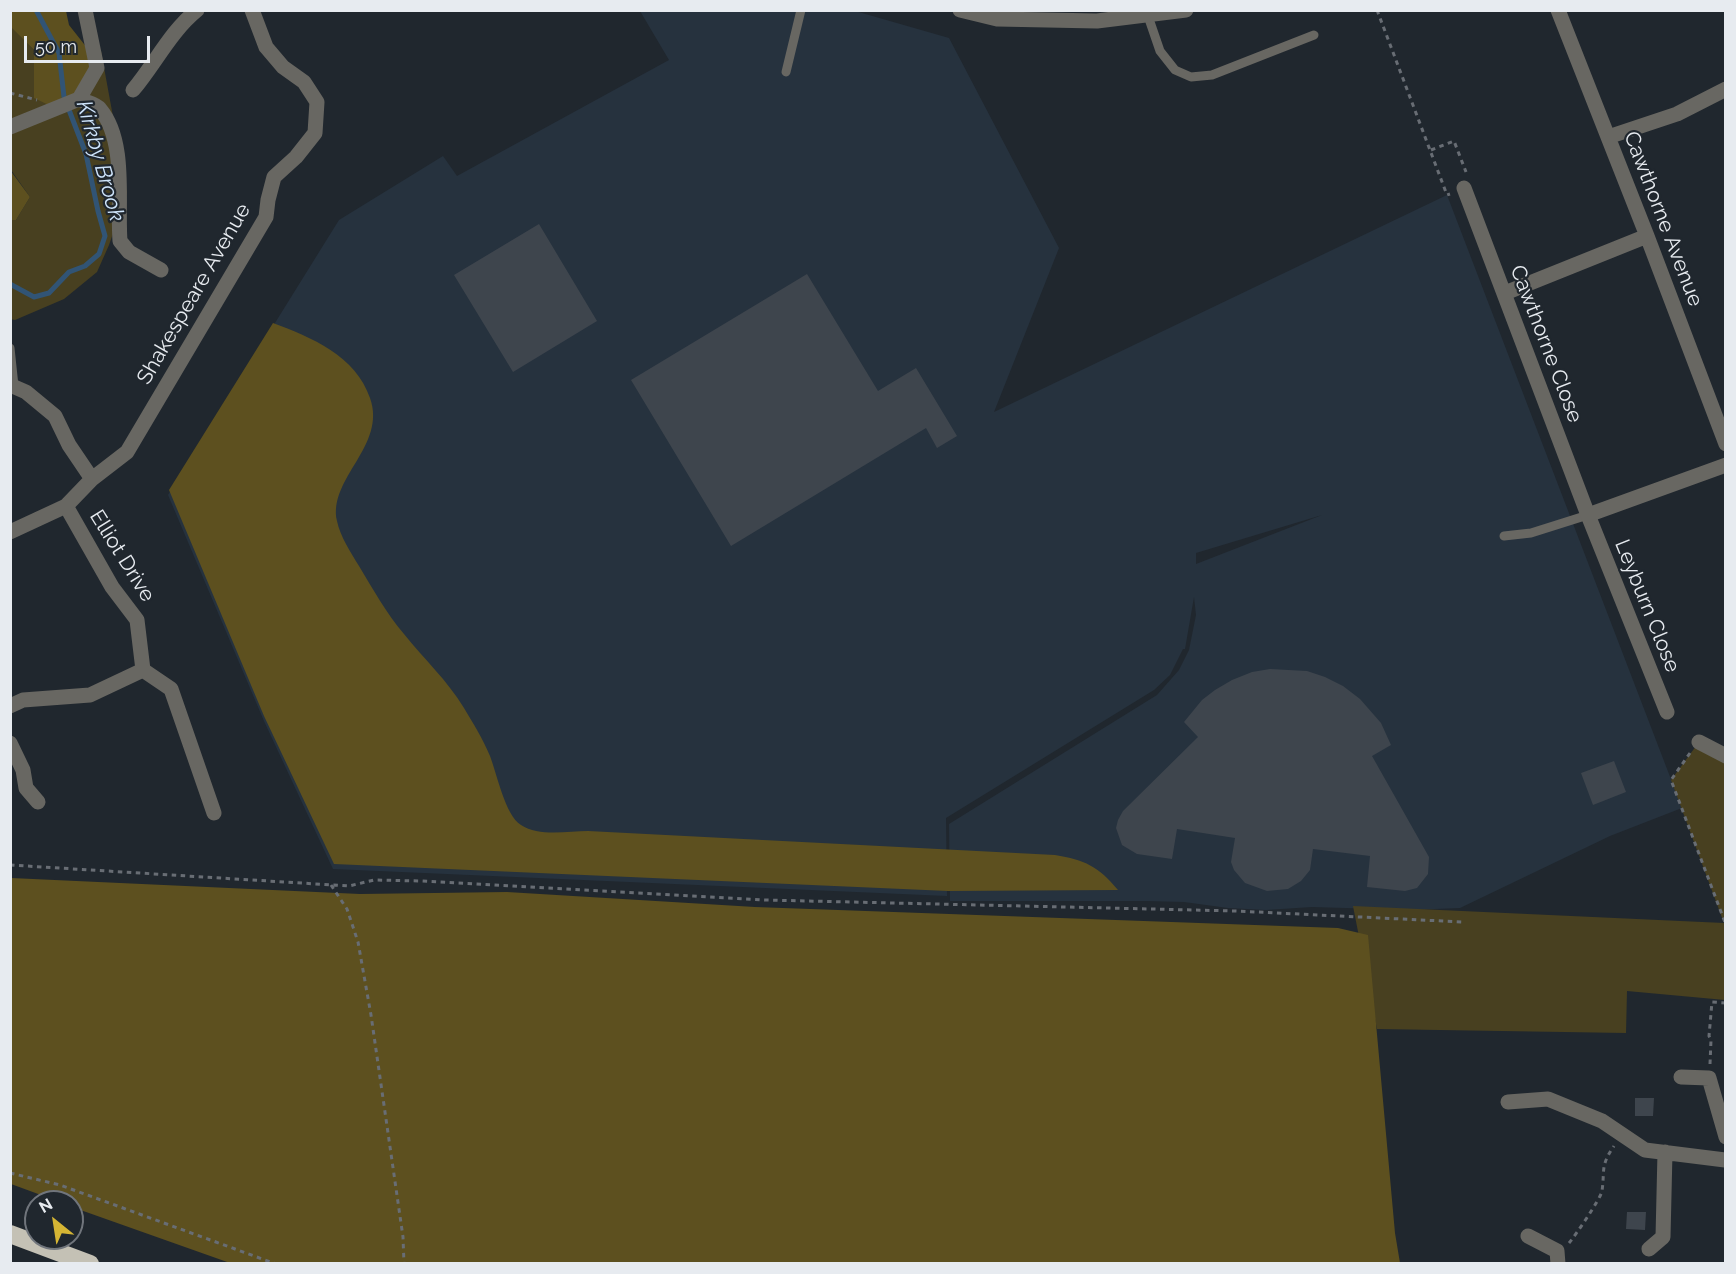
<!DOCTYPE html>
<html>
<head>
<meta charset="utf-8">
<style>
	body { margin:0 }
	#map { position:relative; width:1736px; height:1274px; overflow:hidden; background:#20272e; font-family:Raleway,sans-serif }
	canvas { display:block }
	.frame { position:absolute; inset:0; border:12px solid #e7ebf0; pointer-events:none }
	.north { position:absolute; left:24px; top:1190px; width:60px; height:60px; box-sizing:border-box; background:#20272e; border:2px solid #70757c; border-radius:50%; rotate:330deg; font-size:16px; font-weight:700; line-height:24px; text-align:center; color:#e7ebf0 }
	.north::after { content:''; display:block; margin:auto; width:21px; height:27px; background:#d5b534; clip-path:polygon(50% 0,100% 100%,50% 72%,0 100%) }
	.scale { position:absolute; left:24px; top:36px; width:126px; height:27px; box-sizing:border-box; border:3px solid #e7ebf0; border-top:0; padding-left:8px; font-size:18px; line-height:21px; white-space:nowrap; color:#e7ebf0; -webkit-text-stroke:4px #20272e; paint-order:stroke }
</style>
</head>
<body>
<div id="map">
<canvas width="1736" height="1274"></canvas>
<div class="frame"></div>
<div class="north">N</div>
<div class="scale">50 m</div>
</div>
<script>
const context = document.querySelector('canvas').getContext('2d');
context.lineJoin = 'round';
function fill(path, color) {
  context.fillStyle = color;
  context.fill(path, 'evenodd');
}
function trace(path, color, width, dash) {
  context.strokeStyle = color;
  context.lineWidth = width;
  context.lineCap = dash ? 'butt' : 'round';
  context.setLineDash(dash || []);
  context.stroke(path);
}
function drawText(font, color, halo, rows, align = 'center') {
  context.font = font + ' Raleway,sans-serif';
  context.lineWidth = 4.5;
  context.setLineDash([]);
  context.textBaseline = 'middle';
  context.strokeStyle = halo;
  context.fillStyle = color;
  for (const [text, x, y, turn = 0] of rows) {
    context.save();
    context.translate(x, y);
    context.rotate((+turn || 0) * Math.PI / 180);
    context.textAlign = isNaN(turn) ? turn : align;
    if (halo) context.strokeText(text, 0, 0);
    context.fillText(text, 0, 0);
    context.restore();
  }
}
const built = new Path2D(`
	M640,11h215l94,27 110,210 -65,164 453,-217 235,613 -72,28 -150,72 -49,2 -99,-3 -46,3 -38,-2 -44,-6 -38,-1h-196l-1,-77 208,-129 22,-25 10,-20 7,-35 -2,-18 -9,52h-2l-13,26 -16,15 -208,128 1,78 -614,-27 -69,-148 -96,-226 171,-275 104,-64 14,20 212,-116zM1322,515l-126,49v-11z`);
const green = new Path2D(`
	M10,25l24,25v48l67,-47 26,142 -18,52 -12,27 -33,27 -49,21 -5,-1 1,-99h5l14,-23 -19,-27z
	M1699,742l26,15v243l-98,-9 -1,42 -249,-4 -24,-123 371,17 -53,-143z`);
const forest = new Path2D(`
	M10,11h56l3,14 26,33 -16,41 -24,9 -21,-10v-48l-22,-22z
	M10,170l20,27 -14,23h-5z
	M273,323c38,14 83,33 97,75 17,48 -42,80 -33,123 3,15 14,32 22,45 14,23 27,47 45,68 20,25 43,46 60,74 9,15 19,31 26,48 7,18 15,59 31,69 18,12 47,6 67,6l467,24c30,5 43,11 63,35l-170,1 -614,-27 -70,-148 -95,-226z
	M11,878l349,16 147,-2 248,15 583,21 30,7 27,298 5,30h-1170l-158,-56v-5h-12l-49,-18z`);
const stream = new Path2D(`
	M10,284l24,13 15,-4 20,-21 16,-6 14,-12 6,-18 -7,-25 -12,-57 -22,-57 -5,-44 -23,-43`);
const building = new Path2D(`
	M539,224l58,97 -84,51 -59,-97z
	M807,274l71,117 38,-23 41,68 -20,12 -11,-20 -195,118 -100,-166z
	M1270,669l37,2 18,6 18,9 17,13 21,24 10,22 -19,11 57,101 -1,17 -11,14 -12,3 -38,-4 3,-31 -57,-7 -3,21 -9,11 -13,8 -21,2 -22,-8 -11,-13 -3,-8 4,-24 -58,-9 -5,30 -35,-5 -15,-9 -6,-17 2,-8 5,-9 75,-74 -14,-15 18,-22 13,-10 17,-10 20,-8z
	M1614,761l12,31 -33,13 -12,-32z
	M1635,1098h19l-1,18h-18z
	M1627,1212h19l-1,18 -19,-1z`);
const path = new Path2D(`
	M1377,10l70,185 3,-1
	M10,93l27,7
	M1431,150l23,-9 12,31
	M1690,753l-19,27 55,145
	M10,865l339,21 25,-6 48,1 343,19 471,11 227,11
	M331,885l16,24 11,33 13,73 32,222 1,27
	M1710,1064l1,-24 -2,-4 3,-34 14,1
	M10,1173l50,12 216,79
	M1569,1243c6,-7 32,-45 33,-52 3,-21 -2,-25 12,-45`);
const service = new Path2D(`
	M1148,16l12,35 15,19 16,7 21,-2 102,-40
	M786,72l15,-62
	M10,348l4,38
	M1504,536l27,-3 57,-18`);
const minor = new Path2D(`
	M960,10l37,9 100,2 89,-11
	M1558,10l89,226 79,208
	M133,90c22,-26 37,-58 64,-80
	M79,99l18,-31 -12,-58
	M10,127l69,-28c7,3 17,5 21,10 27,32 17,93 20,132l9,11 32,18
	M1608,137l69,-23 49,-25
	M1464,188l124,327 79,197
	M1505,293l142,-57
	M10,385l16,7 29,24 14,29 23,34
	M1588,515l138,-50
	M10,532l56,-26 26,-27 35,-27 139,-235 2,-17 6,-23 22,-20 19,-24 2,-31 -13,-20 -21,-15 -17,-20 -14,-37
	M143,670l28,19 43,124
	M10,706l13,-6 67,-5 53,-25 -6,-50 -25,-33 -46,-81
	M1699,742l27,14
	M10,743l13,27 3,18 12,14
	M1681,1077l28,1 17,59
	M1508,1102l40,-3 54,22 43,29 80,10
	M1528,1236l29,15 1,13
	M1649,1249l14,-12 2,-85`);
const motorway = new Path2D(`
	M10,1234l80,30`);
const streetNames = [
	["Cawthorne Avenue",1663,219,69],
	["Shakespeare Avenue",194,294,-60],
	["Cawthorne Close",1546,344,69],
	["Elliot Drive",122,556,58],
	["Leyburn Close",1647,606,68]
];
const waterNames = [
	["Kirkby Brook",100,161,74]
];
fill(built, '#26323e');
fill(green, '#484020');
fill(forest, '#5d501f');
trace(stream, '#315475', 5);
fill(building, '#3e454d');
trace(path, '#686d74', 3, [4.5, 4.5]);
trace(service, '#686762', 9);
trace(minor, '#686762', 15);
trace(motorway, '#c4c1b5', 18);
drawText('21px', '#e7ebf0', '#20272e', streetNames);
drawText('italic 22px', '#cfe5fc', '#20272e', waterNames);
</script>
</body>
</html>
